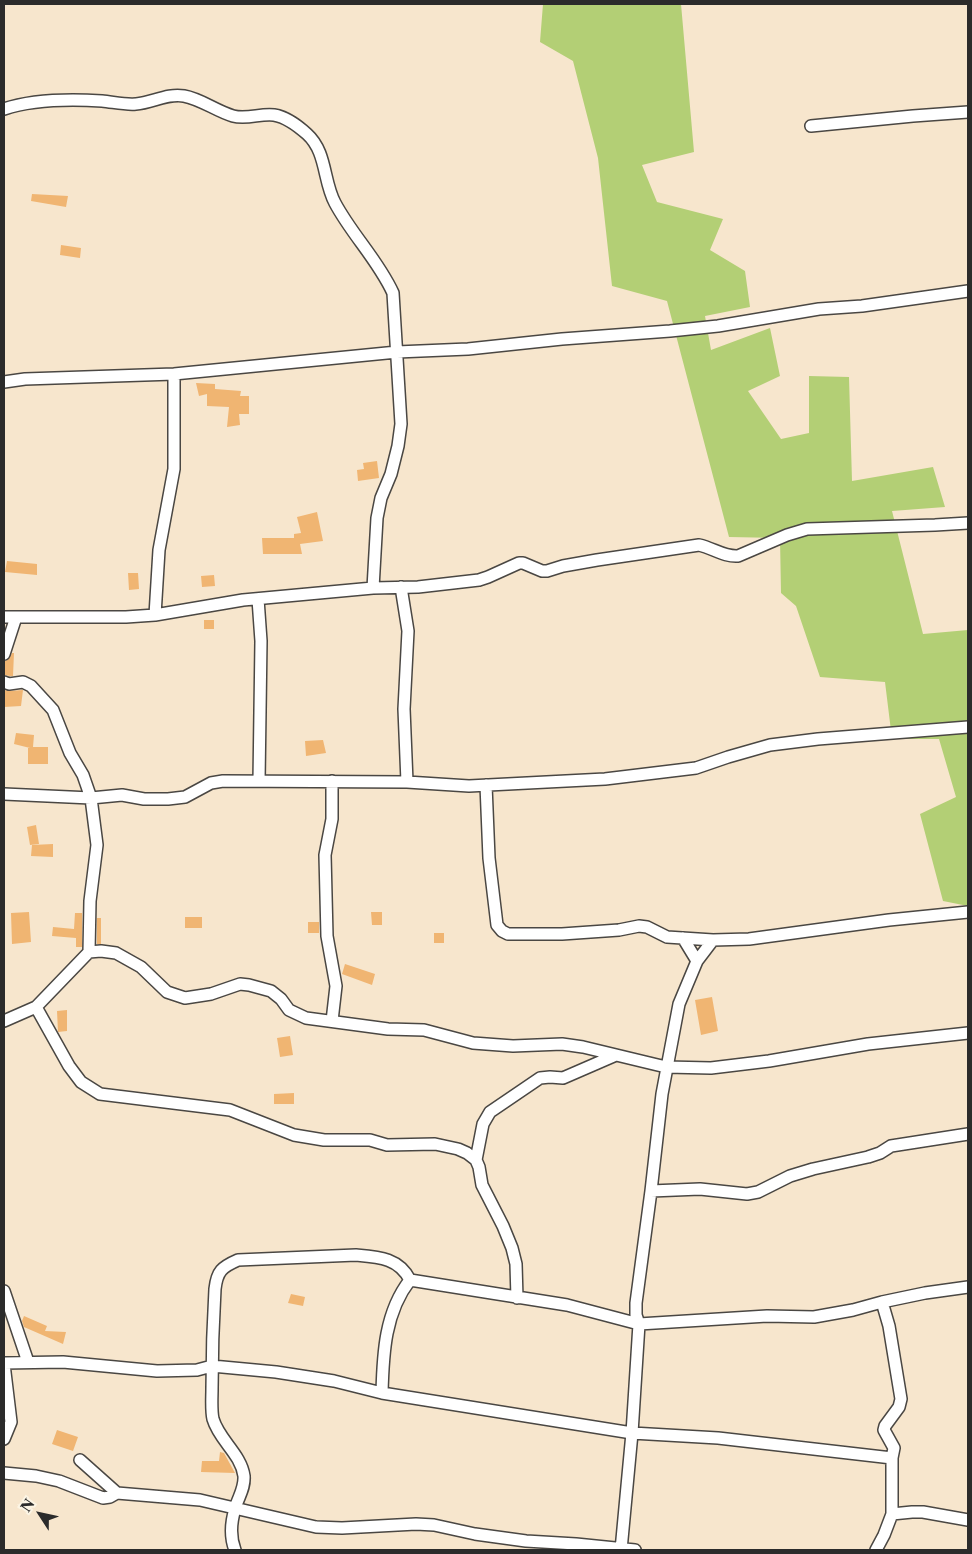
<!DOCTYPE html>
<html>
<head>
<meta charset="utf-8">
<style>
	body { margin:0 }
	#map { position:relative; width:972px; height:1554px; overflow:hidden; background:#f7e6cd; font-family:"Libre Caslon Text",serif }
	canvas { display:block }
	.frame { position:absolute; inset:0; border:5px solid #2b2b2b; pointer-events:none }
	.north { position:absolute; left:15px; top:1489px; width:50px; height:50px; -webkit-text-stroke:4px #fcf5e5; paint-order:stroke; rotate:305deg; font-size:14px; font-weight:700; line-height:20px; text-align:center; color:#2b2b2b }
	.north::after { content:''; display:block; margin:auto; width:18px; height:22px; background:#2b2b2b; clip-path:polygon(50% 0,100% 100%,50% 72%,0 100%) }
</style>
</head>
<body>
<div id="map">
<canvas width="972" height="1554"></canvas>
<div class="frame"></div>
<div class="north">N</div>
</div>
<script>
const context = document.querySelector('canvas').getContext('2d');
context.lineJoin = 'round';
function fill(path, color) {
  context.fillStyle = color;
  context.fill(path, 'evenodd');
}
function trace(path, color, width, dash) {
  context.strokeStyle = color;
  context.lineWidth = width;
  context.lineCap = dash ? 'butt' : 'round';
  context.setLineDash(dash || []);
  context.stroke(path);
}
const green = new Path2D(`
	M543,4h138l13,148 -52,13 15,37 66,17 -13,31 35,21 5,36 -45,9 6,34 59,-22 10,48 -32,15 33,48 28,-6v-57l40,1 3,104 81,-14 12,40 -53,4 31,123 45,-4v276l-25,-5 -23,-87 36,-17 -17,-58h-47l-7,-57 -65,-5 -24,-71 -15,-13 -1,-55 -51,-1 -62,-236 -55,-15 -14,-128 -25,-97 -33,-19z`);
const building = new Path2D(`
	M32,194l36,2 -2,11 -35,-6z
	M61,245l20,3 -1,10 -20,-3z
	M196,383l19,1v5l26,2 -1,5h9v18h-10l1,11 -13,2 2,-20 -22,-1v-12l-8,2z
	M377,461l2,17 -21,3 -1,-11 7,-1 -1,-6z
	M317,512l6,29 -23,3 2,10h-39l-1,-16h32v-4l7,-1 -4,-16z
	M7,561l30,3v11l-32,-3z
	M128,573h10l1,16 -10,1z
	M214,575l1,11 -13,1 -1,-11z
	M204,620h10v9h-10z
	M12,653h2l-1,23h-3l-6,-1 1,-14 4,-2z
	M4,690l6,1 13,-1 -2,16 -17,1z
	M16,733l18,2 -1,12h15v17h-20v-16h2l-16,-4z
	M323,740l3,13 -20,3 -1,-15z
	M36,825l3,19 -9,1 -3,-18z
	M53,844v13l-22,-1 1,-11z
	M29,912l2,30 -19,2 -1,-31z
	M371,912h11v13h-10z
	M75,913h7v34h-6v-9l-24,-2 1,-9 21,2z
	M185,917h17v11h-17z
	M97,918h4v26h-4z
	M308,922h11v11h-11z
	M434,933h10v10h-10z
	M345,964l30,10 -3,11 -30,-11z
	M712,997l6,34 -17,4 -6,-35z
	M67,1010v21l-9,1 -1,-21z
	M290,1036l3,19 -13,2 -3,-19z
	M294,1093v11h-20v-10z
	M291,1294l14,3 -2,9 -15,-3z
	M24,1316l23,10 -2,5 21,1 -3,12 -39,-17 -2,-6z
	M57,1430l21,7 -5,14 -21,-7z
	M220,1452l4,1 11,20 -34,-1 1,-11h17z`);
const street = new Path2D(`
	M4,109c30,-10 66,-10 98,-8 11,1 23,4 34,3 16,-1 31,-11 48,-8 17,3 32,15 49,20 14,4 28,-3 41,-1 13,2 24,11 33,19 20,18 16,47 28,69 17,32 43,57 58,90l8,131 -3,22 -7,28 -10,24 -4,20 -4,70
	M811,126l102,-10 55,-4
	M4,382l21,-3 149,-5 223,-22 71,-3 94,-10 108,-8 48,-5 101,-17 43,-3 106,-15
	M401,587l7,44 -4,78 3,73
	M258,599l3,42 -2,140
	M155,615l4,-65 15,-81v-95
	M4,617h122l29,-2 88,-15 130,-12 45,-1 61,-7 9,-3 31,-14h4l19,8h5l16,-5 34,-6 102,-15c14,3 25,12 39,11l49,-21 20,-6 128,-4 33,-2
	M4,654l12,-37
	M4,682l5,2 14,-2 8,4 22,24 17,43 13,22 8,23 6,47 -7,56 -1,51
	M486,785l3,73 8,67 5,6 6,3h54l57,-4 20,-4 8,1 20,10 46,3 36,-1 140,-19 79,-8
	M4,794l87,4 31,-3 22,4h24l17,-2 26,-14 12,-2 184,1 62,4 136,-7 91,-11 32,-11 42,-12 48,-6 150,-12
	M683,938l14,23
	M36,1007l33,59 12,16 19,12 130,16 64,25 30,5h46l17,5 48,-1 23,5 9,4 9,7 3,7 3,18 21,41 9,22 4,16 1,34
	M4,1021l32,-14 53,-55 12,-1 15,2 25,14 26,25 18,6 26,-4 29,-10 9,1 22,6 10,8 8,11 17,8 82,11 36,1 49,13 40,3 49,-2 21,3 83,20 45,1 58,-7 99,-17 100,-11
	M332,1021l4,-35 -9,-50 -2,-81 7,-36v-38
	M476,1160l7,-36 7,-12 50,-34 10,-1 13,1 53,-23
	M651,1191l49,-2 47,5 11,-2 32,-16 23,-7 55,-12 12,-4 11,-7 77,-12
	M410,1280l157,25 72,19 128,-8 47,1 39,-7 29,-8 43,-9 43,-6
	M4,1291l24,71
	M4,1363l59,-1 94,9 40,-1 15,-4 64,6 58,9 48,12 250,40 86,5 174,20
	M4,1364l7,58 -7,17
	M382,1393c1,-40 3,-81 28,-113
	M80,1460l37,33
	M4,1473l32,3 23,5 44,17 7,-1 7,-4 83,7 116,27 26,1 74,-4 18,1 41,9 51,7 50,3 59,6
	M892,1514l20,-2h11l45,8
	M235,1550c-5,-13 -4,-28 0,-41 3,-12 10,-20 9,-33 -3,-22 -25,-36 -31,-57 -2,-9 -1,-21 -1,-30 0,-34 1,-67 3,-100 2,-18 7,-22 23,-29l118,-5c23,2 43,3 54,25
	M621,1550l11,-117 7,-109 -3,-9v-12l15,-112 11,-97 17,-90 18,-43 16,-21
	M876,1550l8,-15 8,-21v-56l2,-10 -10,-18 1,-4 14,-19 2,-8 -12,-73 -7,-24`);
fill(green, '#b3cf75');
fill(building, '#f0b572');
trace(street, '#4a4743', 14);
trace(street, '#fff', 11);
</script>
</body>
</html>
